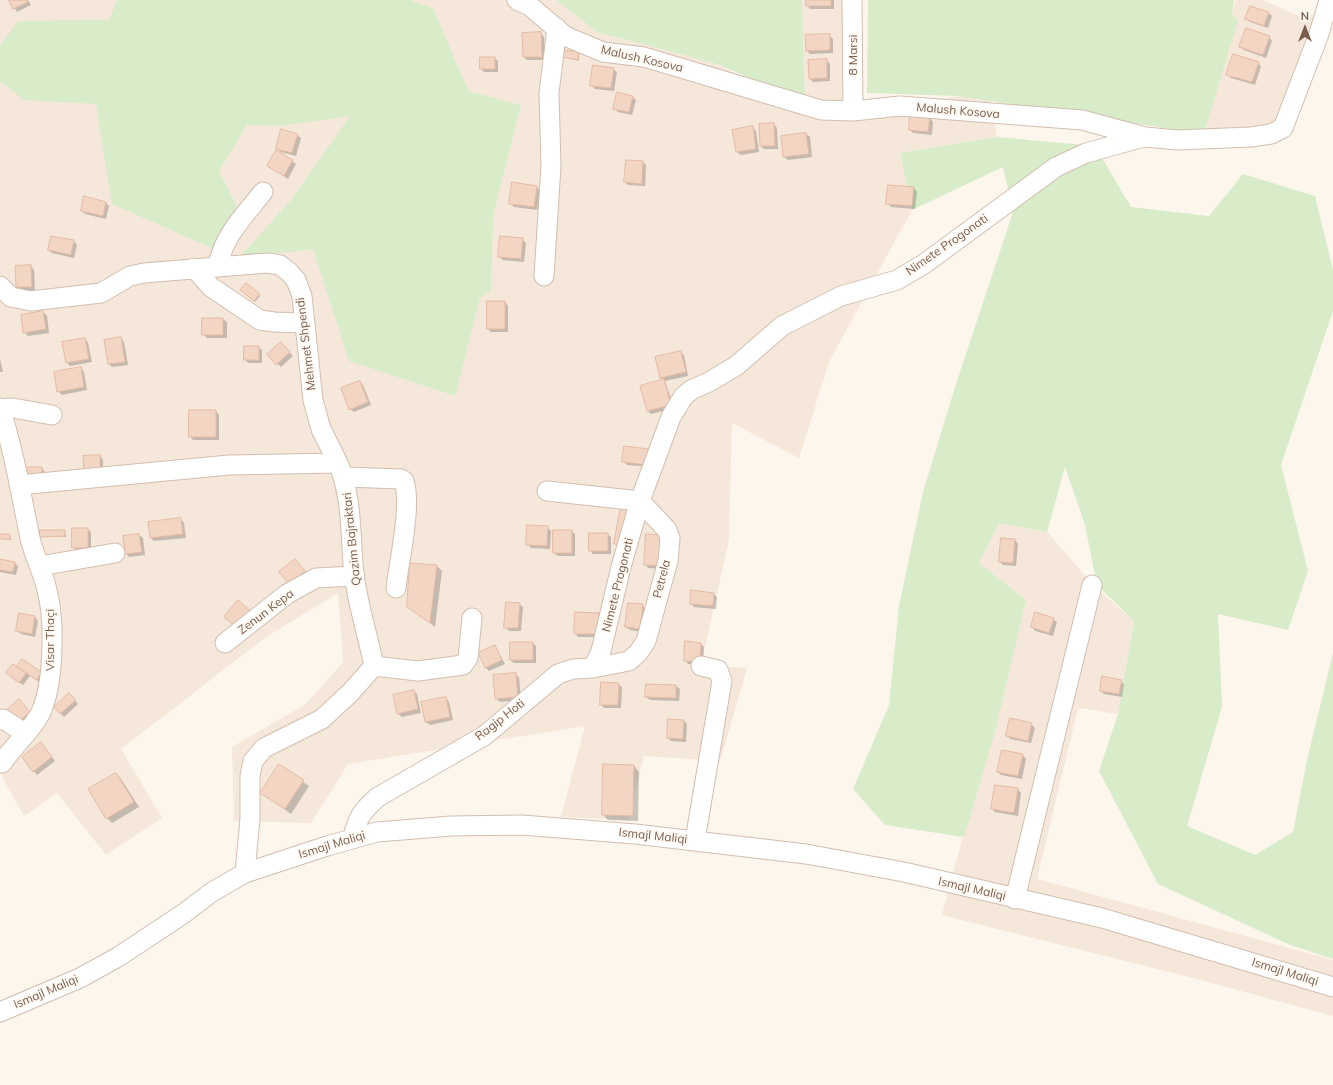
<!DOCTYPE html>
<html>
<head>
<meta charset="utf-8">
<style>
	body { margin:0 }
	#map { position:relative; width:1333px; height:1085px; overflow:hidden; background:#fdf6ec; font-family:Mulish,sans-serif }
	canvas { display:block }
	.north { position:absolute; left:1285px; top:8px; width:40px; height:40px; -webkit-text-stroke:3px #fffaf3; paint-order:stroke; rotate:0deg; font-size:11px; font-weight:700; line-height:16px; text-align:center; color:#7a5c4d }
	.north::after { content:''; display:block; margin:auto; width:14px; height:18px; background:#7a5c4d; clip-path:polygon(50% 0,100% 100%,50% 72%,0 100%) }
</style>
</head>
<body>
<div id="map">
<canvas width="1333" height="1085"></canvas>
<div class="north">N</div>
</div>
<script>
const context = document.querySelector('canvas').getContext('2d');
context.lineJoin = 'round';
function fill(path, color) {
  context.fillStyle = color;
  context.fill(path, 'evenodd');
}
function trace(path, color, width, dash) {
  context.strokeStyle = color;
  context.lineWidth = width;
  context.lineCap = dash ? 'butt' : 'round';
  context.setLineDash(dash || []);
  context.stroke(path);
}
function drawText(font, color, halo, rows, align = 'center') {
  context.font = font + ' Mulish,sans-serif';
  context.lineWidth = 4;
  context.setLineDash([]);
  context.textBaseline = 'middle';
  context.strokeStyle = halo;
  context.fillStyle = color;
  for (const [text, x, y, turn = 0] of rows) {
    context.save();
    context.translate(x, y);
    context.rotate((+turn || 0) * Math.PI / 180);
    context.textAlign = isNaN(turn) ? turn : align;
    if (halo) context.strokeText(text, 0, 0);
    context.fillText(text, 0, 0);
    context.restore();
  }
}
const residential = new Path2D(`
	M0,0h556l41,32 120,32 79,39 57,8 136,-19 8,45 -97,16 12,57 -83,152 -30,96 -67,-35 -3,117 -28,125 46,3 -27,93 -76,-5 -16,64 -67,-3 24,-91 -237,38 -37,59 -77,-2 -2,-74 74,-43 37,-42 -5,-69 -72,44 -145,112 41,69 -56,37 -49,-62 -33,23 -24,-43z
	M802,0h43l1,103 -41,-1z
	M1236,0h27l38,17 28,-5 -48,116 -77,6 33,-114 -5,-6z
	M999,523l48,9 45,52 42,37 -16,93 -40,-6 -41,171 296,81v56l-132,-36 -259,-65 84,-314 -47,-38z`);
const green = new Path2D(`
	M117,0h293l23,8 35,83 53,14 -28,111 -2,74 -11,8 -25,98 -106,-35 -36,-112 -74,9 52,-58 59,-84 -69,10 -34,-1 -28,46 18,36 -23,42 -102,-45 -16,-100 -72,-4 -24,-19v-35l18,-25 91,-1z
	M556,0h246l3,102 -88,-38 -120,-32z
	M868,0h366l-2,14 6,6 -34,114 -246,-38 -91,-3z
	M997,137l98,9 36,61 78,9 34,-42 72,22 18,74v41l-52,154 27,106 -20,59 -70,-16 4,93 -35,119 68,29 38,-23 14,-72 26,-107v306l-43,-14 -132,-61 -59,-113 19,-57 16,-93 -37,-36 -12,-60 -20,-58 -18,65 -48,-9 -20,40 47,37 -30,128 -32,109 -79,-12 -32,-36 36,-84 10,-99 24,-114 32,-105 58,-175 -10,-45 -91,43 -12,-57z`);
const shadow = new Path2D(`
	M10,0h18l3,5 -14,7z
	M807,0h27v9h-24l-3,-4z
	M1269,13l3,3 -4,12 -18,-6 -3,-3z
	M541,33l3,4 1,23h-18l-3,-3z
	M829,35l4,4v14l-23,1 -3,-3z
	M1269,37l3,4 -6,17 -22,-8 -4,-3z
	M579,53v8l-14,-4z
	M495,58l3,3v11h-14l-3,-4z
	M826,60l4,4v17l-17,1 -3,-3z
	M1258,63l3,3 -6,19 -24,-7 -4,-4z
	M613,69l4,3 -3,19 -19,-2 -4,-4z
	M632,97l4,3 -4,15 -14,-3 -4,-4z
	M930,118l3,4 -1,13 -19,-2 -3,-3z
	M774,124l3,4 1,21h-14l-3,-3z
	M752,127l4,4 3,21 -18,3 -4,-3 -3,-22z
	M806,134l4,3 2,20 -24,3 -4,-3 -2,-20z
	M297,135l4,3 -5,18 -15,-4 -4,-4z
	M292,161l4,3 -8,15 -20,-13z
	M643,162l3,3 -1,21 -17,-1 -3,-3z
	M536,187l4,3 -3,20 -23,-3 -4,-4z
	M914,188l3,4 -2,17 -24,-2 -3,-4z
	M106,203l3,3 -3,13 -21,-5 -3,-4z
	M522,239l4,4 -2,19 -21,-2 -4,-3z
	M74,241l3,4 -3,13 -22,-5 -3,-3z
	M31,266l3,4 1,20h-15l-3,-3z
	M246,284l14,12 -5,6 -14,-12z
	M505,302l3,4v26h-17l-3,-3z
	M43,312l4,4 2,17 -21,3 -4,-4z
	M203,319h20l4,3v16h-20l-4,-4z
	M121,338l3,4 4,23 -16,2 -3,-3z
	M85,339l3,4 4,19 -22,4 -3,-4z
	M281,343l12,13 -12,11 -13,-13z
	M258,347l4,3v13h-14l-3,-4z
	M680,352l4,3 4,21 -23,5 9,27 -23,6 -3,-3 -7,-25 22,-6 -2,-2z
	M0,359l3,13h-3z
	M81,368l3,4 3,18 -25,5 -4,-4z
	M360,382l3,3 8,20 -17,7 -4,-3z
	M216,411l3,4v25h-26l-3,-4z
	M625,447l26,20 -24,-2 -4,-4z
	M100,456l3,4v15l-18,-3z
	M42,468l3,4v13h-16z
	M181,519l3,4 2,15 -32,3 -3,-3z
	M547,527l4,4 -1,18 -19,-1 -4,-4z
	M87,529l4,3v19h-14l-4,-4z
	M65,531l1,6 -25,-1z
	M571,531l4,3v22h-17l-4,-3z
	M608,534l3,3v17h-18l-3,-4z
	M10,535l1,5 -10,-1z
	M139,535l4,3 2,17 -16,2 -3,-4z
	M647,535l20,34 -19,-1 -3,-4z
	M1015,540l3,4 -2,22 -13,-1 -3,-3z
	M0,560l14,2 4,4 -2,9 -16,-3z
	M299,564l8,11 -17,8z
	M437,566l5,5 -7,56 -27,-21z
	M714,594l3,3 -1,12 -22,-2 -3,-4z
	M519,604l4,3 -2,24h-12l-4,-4z
	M642,605l4,4 -3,23 -13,-2 -4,-3z
	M598,614l4,3 -1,20h-23l-3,-4z
	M35,617l3,4 -3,16 -14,-3 -4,-3z
	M1053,619l4,3 -4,14 -18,-5 -3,-4z
	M533,643l3,3v17h-22l-4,-3z
	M686,643l15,1 3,3 -1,18 -15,-1 -3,-4z
	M495,646l10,18 -16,7 -3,-3z
	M17,669l25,4 -1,10 -11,-7 -7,9 -16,-12z
	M515,674l4,3 2,23 -21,2 -4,-4z
	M1121,681l3,3 -2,13 -18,-3 -3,-3z
	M618,684l4,3 -1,21h-17l-3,-4z
	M647,685l29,1 4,3 -1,12 -29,-1 -4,-3z
	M413,691l4,3 4,19 -19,4 -4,-3 -4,-19z
	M69,694l9,10 -14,13 -9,-10z
	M446,698l3,4 4,18 -23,5 -4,-3z
	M22,704l11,11 -13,12z
	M684,721l3,3 -1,18 -15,-1 -3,-3z
	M1031,724l4,4 -4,15 -21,-4 -3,-4z
	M44,747l11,14 -18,14 -3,-4z
	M1023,755l3,4 -4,20 -21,-4 -3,-3z
	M279,766l30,20 -18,28 -29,-21z
	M634,766l5,6 -1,49 -30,-1 -5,-6z
	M116,774l5,5 18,28 -27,16 -5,-5z
	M996,786l22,3 3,4 -3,23 -23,-4 -3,-3z`);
const building = new Path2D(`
	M9,0h18l1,2 -15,7z
	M806,0h25v6h-25z
	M1250,6l19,6 -5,14 -19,-7z
	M1246,28l24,8 -7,19 -24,-8z
	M541,32l1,25h-19l-1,-24z
	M830,34v16l-24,1 -1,-16z
	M565,50l14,2 -1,8 -15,-3z
	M1233,54l26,8 -7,20 -26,-7z
	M480,57h15v12h-15z
	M827,59v19l-18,1 -1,-19z
	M593,65l21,3 -3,20 -21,-2z
	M617,92l16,4 -4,16 -16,-3z
	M910,115l20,2 -2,15 -19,-2z
	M774,123l1,23h-15l-1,-22z
	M753,126l3,23 -20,3 -4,-22z
	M281,129l17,5 -6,19 -16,-4z
	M806,133l3,21 -26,3 -2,-21z
	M276,150l17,10 -9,16 -17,-10z
	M626,160l17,1 -1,23 -18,-2z
	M512,182l25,4 -3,21 -25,-3z
	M888,185l26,2 -2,19 -26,-2z
	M84,196l22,6 -3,14 -22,-5z
	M51,236l23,4 -3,15 -23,-5z
	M500,236l23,2 -2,21 -23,-2z
	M31,265l1,22h-16l-1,-21z
	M246,283l14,11 -6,7 -14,-11z
	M487,301h18v28h-18z
	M43,311l3,18 -23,4 -2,-18z
	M202,318h21v17h-21z
	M121,337l4,25 -17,2 -4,-24z
	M85,338l4,21 -23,4 -4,-21z
	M281,342l9,10 -14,13 -9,-11z
	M244,346h15v14h-15z
	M681,351l5,21 -26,6 -5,-21z
	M81,367l3,20 -27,5 -3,-20z
	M664,379l7,26 -24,6 -7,-25z
	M360,381l8,21 -19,8 -8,-22z
	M189,410h27v27h-27z
	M624,446l25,3 -2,16 -25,-3z
	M100,455v17h-16l-1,-16z
	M25,467h17v14h-17z
	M621,506l11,2 -7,38 -11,-2z
	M181,518l2,16 -33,4 -2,-16z
	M527,525l21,1 -1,20 -21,-1z
	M72,528h16v20h-16z
	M40,530h25v6l-25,1z
	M553,530h19v23h-19z
	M589,533h19v18h-19z
	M0,534h10v5h-10z
	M139,534l3,18 -17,2 -2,-18z
	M646,534l20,1 -2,31 -20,-1z
	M1001,538l14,1 -2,24 -14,-1z
	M0,559l15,3 -2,10 -13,-2z
	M295,559l10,12 -16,13 -10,-12z
	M410,563l27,2 -7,58 -23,-16z
	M691,590l23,3 -1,13 -23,-2z
	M238,600l15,13 -14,17 -15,-13z
	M506,602l14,1 -2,25h-14z
	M628,603l15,1 -3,25 -15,-2z
	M575,612l24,1 -1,21h-24z
	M1035,612l19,6 -5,15 -18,-6z
	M19,613l16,3 -3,18 -16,-3z
	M685,641l16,2 -1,19 -16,-1z
	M510,642h23v18h-23z
	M495,645l7,15 -17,8 -7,-15z
	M22,659l20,13 -5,8 -20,-13z
	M13,664l13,9 -7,10 -13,-10z
	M516,673l2,24 -23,2 -2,-24z
	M1102,676l20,4 -3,14 -19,-3z
	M601,682l18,1 -1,22h-18z
	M646,684l30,1v13l-31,-1z
	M414,690l4,19 -21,5 -4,-19z
	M69,693l7,7 -16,14 -6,-7z
	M446,697l4,20 -25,5 -4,-20z
	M19,699l11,13 -14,12 -11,-12z
	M1010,718l22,5 -4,18 -22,-5z
	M668,719l16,1 -1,19 -16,-1z
	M41,742l11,15 -19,15 -11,-15z
	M1002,750l21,4 -5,22 -21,-4z
	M279,764l25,16 -19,29 -25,-16z
	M603,764l31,1 -1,51 -31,-1z
	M116,773l18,29 -28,17 -18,-30z
	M995,785l23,3 -4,25 -23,-4z`);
const minor = new Path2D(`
	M517,0l13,6 35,30 38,16 41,5 177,53 32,1 47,-5 182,14 63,17 32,3 74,-3 20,-3 12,-6 36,-94 10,-34
	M852,0l1,111
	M218,266c5,-30 27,-51 45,-74
	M194,268l17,19 49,33 14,2 31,1
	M544,276l7,-110 -2,-73 8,-65
	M0,286l11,11 20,4 70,-8 29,-17 14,-3 123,-10 13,2 9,7 7,8 6,16 11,104 8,29 17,34
	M0,408c14,42 21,87 30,130 4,18 13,34 17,52 8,31 7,93 -6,122 -8,17 -28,34 -39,51
	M0,409l13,-1 39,7
	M344,477l57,2 3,2c8,25 -5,80 -8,107
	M19,485l210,-20 109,-2c15,35 12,75 16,112 4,30 14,61 20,91l-24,27 -28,26 -58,29 -11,13 -3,15v42l-5,55
	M40,566l75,-13
	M225,643l62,-49 29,-16 39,-2
	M374,666l44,5 45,-6 5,-7 4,-40
	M593,668l8,-17 20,-84 19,-66 31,-84 12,-20 8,-7 18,-8 27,-16 46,-40 59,-30 56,-16 27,-16 132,-97 30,-14 58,-16
	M0,720l3,-1 22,14
	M353,838c4,-20 9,-27 25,-41l106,-61 74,-62 15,-5 20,-1 36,-7 9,-8 8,-12 22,-80 2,-23 -3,-8 -27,-29 -93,-10
	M695,840l27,-159 -4,-11 -17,-4
	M1015,899l77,-314
	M0,1012l80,-34 38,-21 65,-43 29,-22 33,-19 82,-27 50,-14 74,-6 71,-1 113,9 171,20 98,18 198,46 231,69`);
const streetNames = [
	["8 Marsi",853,55,-90],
	["Malush Kosova",642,59,13],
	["Malush Kosova",958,111,5],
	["Nimete Progonati",947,245,-35],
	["Mehmet Shpendi",306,344,-97],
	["Qazim Bajraktari",352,539,-96],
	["Petrela",662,579,-76],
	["Nimete Progonati",618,585,-76],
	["Zenun Kepa",266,612,-37],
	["Visar Thaçi",50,640,-90],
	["Ragip Hoti",500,720,-38],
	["Ismajl Maliqi",653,836,6],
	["Ismajl Maliqi",332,845,-17],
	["Ismajl Maliqi",972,889,13],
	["Ismajl Maliqi",1285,972,17],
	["Ismajl Maliqi",46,992,-23]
];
fill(residential, '#f5e8da');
fill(green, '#d8ecc9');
fill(shadow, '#0003');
fill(building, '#f3d5c3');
trace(building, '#e6bba3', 1);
trace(minor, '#d1beb0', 21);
trace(minor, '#fff', 19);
drawText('12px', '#7a5c4d', '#fffaf3', streetNames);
</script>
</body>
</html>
